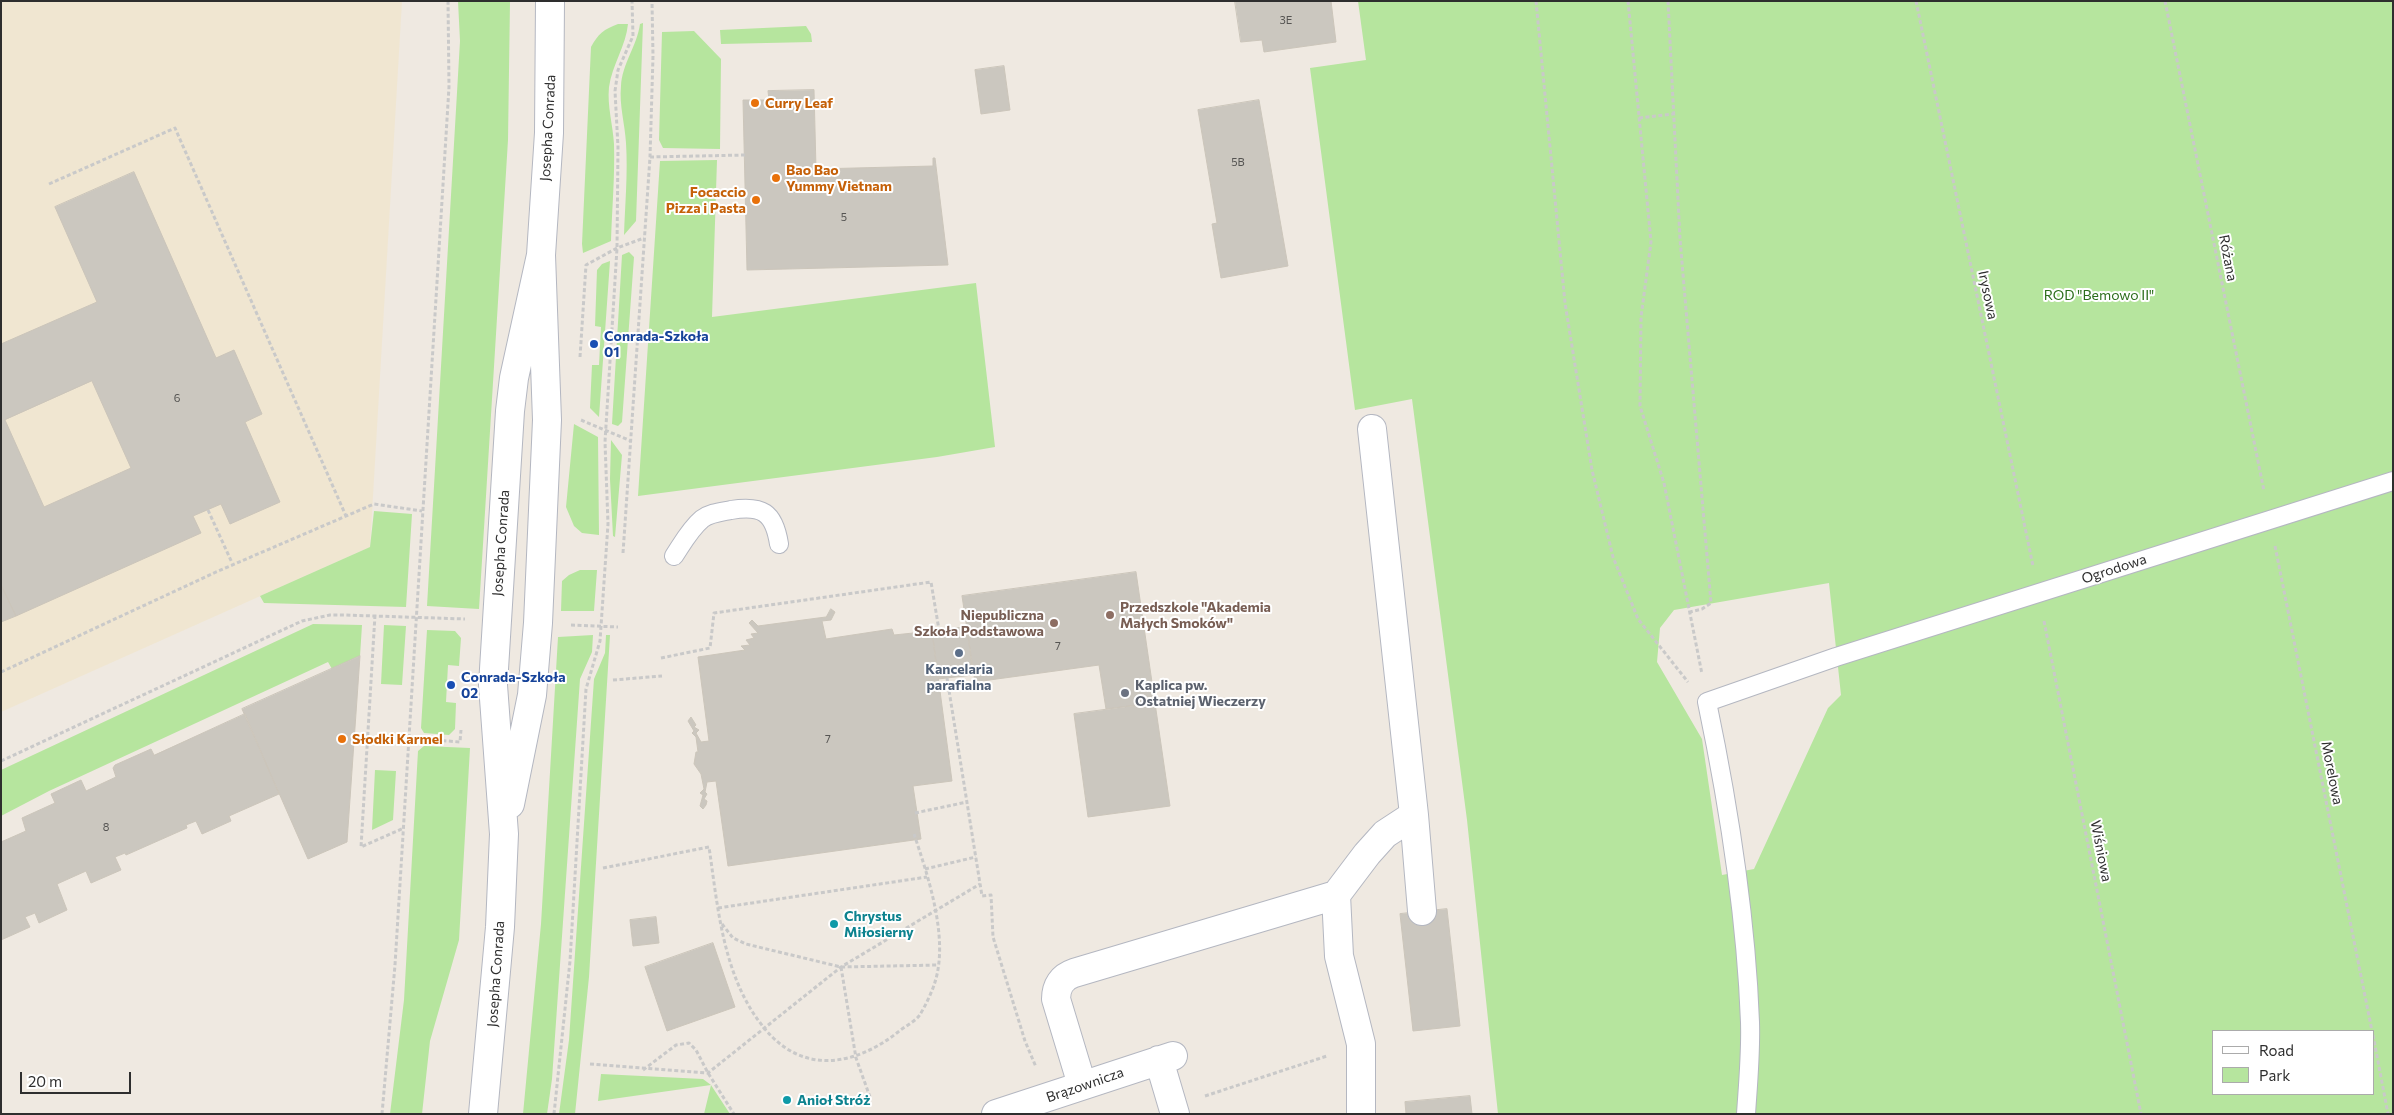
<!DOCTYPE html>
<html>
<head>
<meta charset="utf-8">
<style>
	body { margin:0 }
	#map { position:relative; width:2394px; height:1115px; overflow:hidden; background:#efe9e1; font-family:Commissioner,sans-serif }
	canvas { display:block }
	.frame { position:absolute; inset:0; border:2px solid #2e2e2e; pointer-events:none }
	.legend { position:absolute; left:2212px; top:1030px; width:162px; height:65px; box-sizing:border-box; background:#fff; border:1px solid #ababab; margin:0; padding:6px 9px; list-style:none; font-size:15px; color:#2e2e2e }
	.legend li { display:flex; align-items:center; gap:10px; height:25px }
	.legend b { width:25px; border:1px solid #ababab }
	.scale { position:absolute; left:20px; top:1072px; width:111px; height:22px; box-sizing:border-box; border:2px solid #2e2e2e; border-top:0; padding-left:6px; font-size:15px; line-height:18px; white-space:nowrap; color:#2e2e2e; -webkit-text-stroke:4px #fff; paint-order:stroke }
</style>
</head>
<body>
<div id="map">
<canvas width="2394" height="1115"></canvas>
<div class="frame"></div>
<ul class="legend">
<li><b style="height:6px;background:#fff"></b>Road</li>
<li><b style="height:14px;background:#b6e59e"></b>Park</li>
</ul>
<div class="scale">20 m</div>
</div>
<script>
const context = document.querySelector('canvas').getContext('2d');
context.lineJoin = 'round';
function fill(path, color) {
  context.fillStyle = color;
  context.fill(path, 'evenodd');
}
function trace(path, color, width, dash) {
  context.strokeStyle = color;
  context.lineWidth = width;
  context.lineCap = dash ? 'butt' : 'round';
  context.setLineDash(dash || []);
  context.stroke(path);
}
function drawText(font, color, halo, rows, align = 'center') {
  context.font = font + ' Commissioner,sans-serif';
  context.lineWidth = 4;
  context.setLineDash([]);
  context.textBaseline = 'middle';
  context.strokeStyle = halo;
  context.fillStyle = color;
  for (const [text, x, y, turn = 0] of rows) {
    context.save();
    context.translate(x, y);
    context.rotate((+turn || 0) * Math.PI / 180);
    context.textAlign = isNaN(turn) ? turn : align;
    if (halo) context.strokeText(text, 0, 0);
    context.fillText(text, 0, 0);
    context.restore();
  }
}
const education = new Path2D(`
	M1,1h401l-32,546 -369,165z`);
const green = new Path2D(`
	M458,1h52l-2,139 -29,469 -52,-3 33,-565z
	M1358,1h1035v1113h-895l-31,-294 -55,-421 -57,11 -45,-342 56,-8zM1829,583l12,112 -13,13 -74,161 -32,6 -20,-136 -45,-77 3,-34 14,-18zM2213,1031h160v63h-160z
	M643,23l-7,198 -12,14c1,-30 4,-62 2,-92 -1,-19 -7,-38 -5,-57 1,-22 16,-40 19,-62z
	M618,24h10c-2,22 -16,41 -19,63 -2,19 4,38 5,57 1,32 -2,65 -3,97l-28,12 -1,-9 9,-197c7,-13 13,-18 27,-23z
	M806,26l5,8 1,8 -91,2 -1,-14z
	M694,31l27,28 -1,90 -57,-1 -4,-8 3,-108z
	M717,160l-5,157 264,-34 19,164 -58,10 -299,39 22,-335z
	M629,252l5,5 -12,165 -4,4 -6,-2 10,-169z
	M610,261l-11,156 -9,-9 2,-43h7l2,-38 -6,-1 2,-56 5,-6z
	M574,424l24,13 1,98 -17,-2 -8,-7 -8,-19z
	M611,440l11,15 -7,82 -2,-1 -3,-57z
	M374,511l38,3 -6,93 -142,-4 -4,-7 110,-49z
	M580,570h17l-3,41h-33l1,-30 7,-6z
	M313,624l49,1 -2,31 -28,13 -4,-7 -279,129 -48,25v-46z
	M384,625l22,1 -4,59 -21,-1z
	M427,630l28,1 6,7 -2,28 -11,-1 -2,37 10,1 -1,26 -6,6 -25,-2 -3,-5z
	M593,635l-1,17 -12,27 -28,400 -5,35h-24l18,-190 17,-287z
	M606,635h4l-21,342 -14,137h-16l10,-74 25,-361 11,-26z
	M424,746l46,2 -11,192 -29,101 -8,73h-32l14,-114 14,-249z
	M375,770l21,1 -3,49 -21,10z
	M601,1074l102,5 8,6 19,29h-26l7,-29 -113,16z`);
const building = new Path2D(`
	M1235,1h96l5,41 -72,10 -2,-12 -21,2z
	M1004,66l6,44 -29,4 -6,-44z
	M814,90l2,79 117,-3v-8h2l13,107 -201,5 -4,-170h26l-1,-9z
	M1259,100l29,166 -67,12 -9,-54 5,-1 -19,-113z
	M134,172l82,186 18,-8 28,64 -17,8 35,80 -50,22 -9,-20 -28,12 8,17 -185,83 -15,-31v-241l96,-42 -42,-95zM92,381l39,87 -87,39 -39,-87z
	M1136,572l19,131 -49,6 -7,-44 -124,17 -13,-86z
	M1,585l15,31 -15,6z
	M831,609l4,3 -4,8 -9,1 4,18 66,-10 2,6 38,-4 20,150 -39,5 8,53 -193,27 -12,-85 -9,1 -2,10 2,2 -3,5 3,2 -1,4 -3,4 -3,-3 3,-11 -3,-2 4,-4 -3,-15 -7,-10 2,-12h2l-2,-15 -4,-4 2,-2 -6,-10 3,-4 5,8 -2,2 5,3 -3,3 5,9 8,-1 -11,-84 47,-7 -4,-4 9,-1 -4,-5 8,-2 -3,-4 7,-1 -9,-10 3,-3 6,6 60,-8 8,-1z
	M967,627l6,48 -35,4 -6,-48z
	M360,656l-13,186 -39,17 -66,-150z
	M1155,703l15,103 -82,11 -14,-103z
	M245,714l34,80 -50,22 2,5 -29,13 -6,-13 -10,4 1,3 -61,27 -1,-2 -10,4 6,13 -30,13 -5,-12 -29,13 10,26 -28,13 -4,-10 -10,4 5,10 -29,13v-98l25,-11 -4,-13 33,-15 -4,-9 30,-14 5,11 30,-14 -3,-9 2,-3 36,-16 3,6z
	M1447,909l13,117 -47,5 -13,-117z
	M656,917l3,26 -26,3 -3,-26z
	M713,943l22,64 -68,24 -22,-64z
	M1470,1096l2,18h-66l-1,-12z`);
const path = new Path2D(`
	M1536,1l29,302 27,167 21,87 25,62 50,63
	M1628,1l23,241 -10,75 -1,89 24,77 38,191
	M1668,1l12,238 31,364 -9,6 -12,3
	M1916,1l117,565
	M2165,1l99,490
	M1639,118l34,-4
	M650,157l95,-2
	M49,184l126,-56 171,388
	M580,357l6,-92 31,-17 27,-10
	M581,420l50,21
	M208,510l25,55
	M2275,546l97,485
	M623,553l27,-396 3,-101 -1,-55
	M375,615l-14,232 43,-19
	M2044,621l97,493
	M571,625l47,2
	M661,658l49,-10 4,-35 217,-31 8,48
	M1,672l215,-100 158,-68 48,7
	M947,678l35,218 9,-1 2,42 32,104 11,26
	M613,680l49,-4
	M410,738l50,4 1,-12
	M1,761l301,-140 28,-6h14l121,4
	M915,813l52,-11
	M603,868l106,-21c9,61 14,132 56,182 38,46 90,37 133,3 6,-5 16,-10 21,-16 6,-9 13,-24 16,-34 14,-44 -7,-106 -21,-148
	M925,869l51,-12
	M718,908l209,-31
	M722,924l11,14 13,6 95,23 97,-2
	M841,967l15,91 14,39
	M2373,1035l15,79
	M590,1064l118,9 133,-106 139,-83
	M643,1070l33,-25 13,-2 7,7 12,23 26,41
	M1205,1096l122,-40
	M382,1114l13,-149 54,-878 -1,-86
	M554,1114l16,-153 16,-272 14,-48 8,-117 -3,-82 12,-194 1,-101 -3,-56 3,-21 15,-34 -1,-35`);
const lane = new Path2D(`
	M674,556c8,-12 16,-27 28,-37 8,-6 19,-7 29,-9 31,-5 43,2 48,34
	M1746,1114c2,-30 5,-61 4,-92 -4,-107 -21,-215 -43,-320l129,-45 557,-176`);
const street = new Path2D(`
	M1414,815l8,96
	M1336,895l3,61 22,88v70
	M1159,1060l16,54
	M1082,1085l-26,-86c0,-13 6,-22 18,-26l262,-78 31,-41 18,-20 29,-19 -42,-386
	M996,1114l177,-58`);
const secondary = new Path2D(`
	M510,804l22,-109 6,-72 9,-203 -6,-165 8,-122 1,-132
	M483,1114l17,-187 4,-93 -11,-149 17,-274 4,-33 27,-123`);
const markers = [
	[755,103,5,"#e8710a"],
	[776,178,5,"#e8710a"],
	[756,200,5,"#e8710a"],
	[594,344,5,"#1a4fb4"],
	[1110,615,5,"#8d6e63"],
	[1054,623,5,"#8d6e63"],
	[959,653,5,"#5c6f8a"],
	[451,685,5,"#1a4fb4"],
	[1125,693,5,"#6b7280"],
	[342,739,5,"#e8710a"],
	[834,924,5,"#0f9aa8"],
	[787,1100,5,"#0f9aa8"]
];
const numberNames = [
	["3E",1286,20],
	["5B",1238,162],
	["5",844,217],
	["6",177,398],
	["7",1058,646],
	["7",828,739],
	["8",106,827]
];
const foodNames = [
	["Curry Leaf",765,103],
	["Bao Bao",786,170],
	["Yummy Vietnam",786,186],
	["Focaccio",746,192,"right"],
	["Pizza i Pasta",746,208,"right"],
	["Słodki Karmel",352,739]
];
const streetNames = [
	["Josepha Conrada",548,128,-87],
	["Różana",2228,258,79],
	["Irysowa",1988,295,78],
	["Josepha Conrada",501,543,-86],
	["Ogrodowa",2114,569,-18],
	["Morelowa",2332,773,79],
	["Wiśniowa",2101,851,79],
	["Josepha Conrada",496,974,-86],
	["Brązownicza",1085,1085,-19]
];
const parkNames = [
	["ROD \"Bemowo II\"",2099,295]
];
const transitNames = [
	["Conrada-Szkoła",604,336],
	["01",604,352],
	["Conrada-Szkoła",461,677],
	["02",461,693]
];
const educationNames = [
	["Przedszkole \"Akademia",1120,607],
	["Małych Smoków\"",1120,623],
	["Niepubliczna",1044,615,"right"],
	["Szkoła Podstawowa",1044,631,"right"]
];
const serviceNames = [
	["Kancelaria",959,669],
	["parafialna",959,685]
];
const worshipNames = [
	["Kaplica pw.",1135,685],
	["Ostatniej Wieczerzy",1135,701]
];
const cultureNames = [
	["Chrystus",844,916],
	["Miłosierny",844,932],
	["Anioł Stróż",797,1100]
];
fill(education, '#f0e6d1');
fill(green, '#b6e59e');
fill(building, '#cbc7bf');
trace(building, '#cbc5ba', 1);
trace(lane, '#b4b7c1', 20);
trace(street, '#b4b7c1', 30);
trace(secondary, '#b4b7c1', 30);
trace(path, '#c9c9c9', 3, [4, 2.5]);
trace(lane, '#fff', 18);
trace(street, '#fff', 28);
trace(secondary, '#fff', 28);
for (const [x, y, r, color] of markers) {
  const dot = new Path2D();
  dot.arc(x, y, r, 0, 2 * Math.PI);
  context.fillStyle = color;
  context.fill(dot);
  trace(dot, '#fff', 2);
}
drawText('11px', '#555452', null, numberNames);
drawText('bold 14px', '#c56008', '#fff', foodNames, 'left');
drawText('14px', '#2e2e2e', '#fff', streetNames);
drawText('14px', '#2c6e1b', '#fff', parkNames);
drawText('bold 14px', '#164399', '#fff', transitNames, 'left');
drawText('bold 14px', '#785e54', '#fff', educationNames, 'left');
drawText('bold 14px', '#4e5e75', '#fff', serviceNames);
drawText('bold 14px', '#5b616d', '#fff', worshipNames, 'left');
drawText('bold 14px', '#0d838f', '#fff', cultureNames, 'left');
</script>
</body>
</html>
